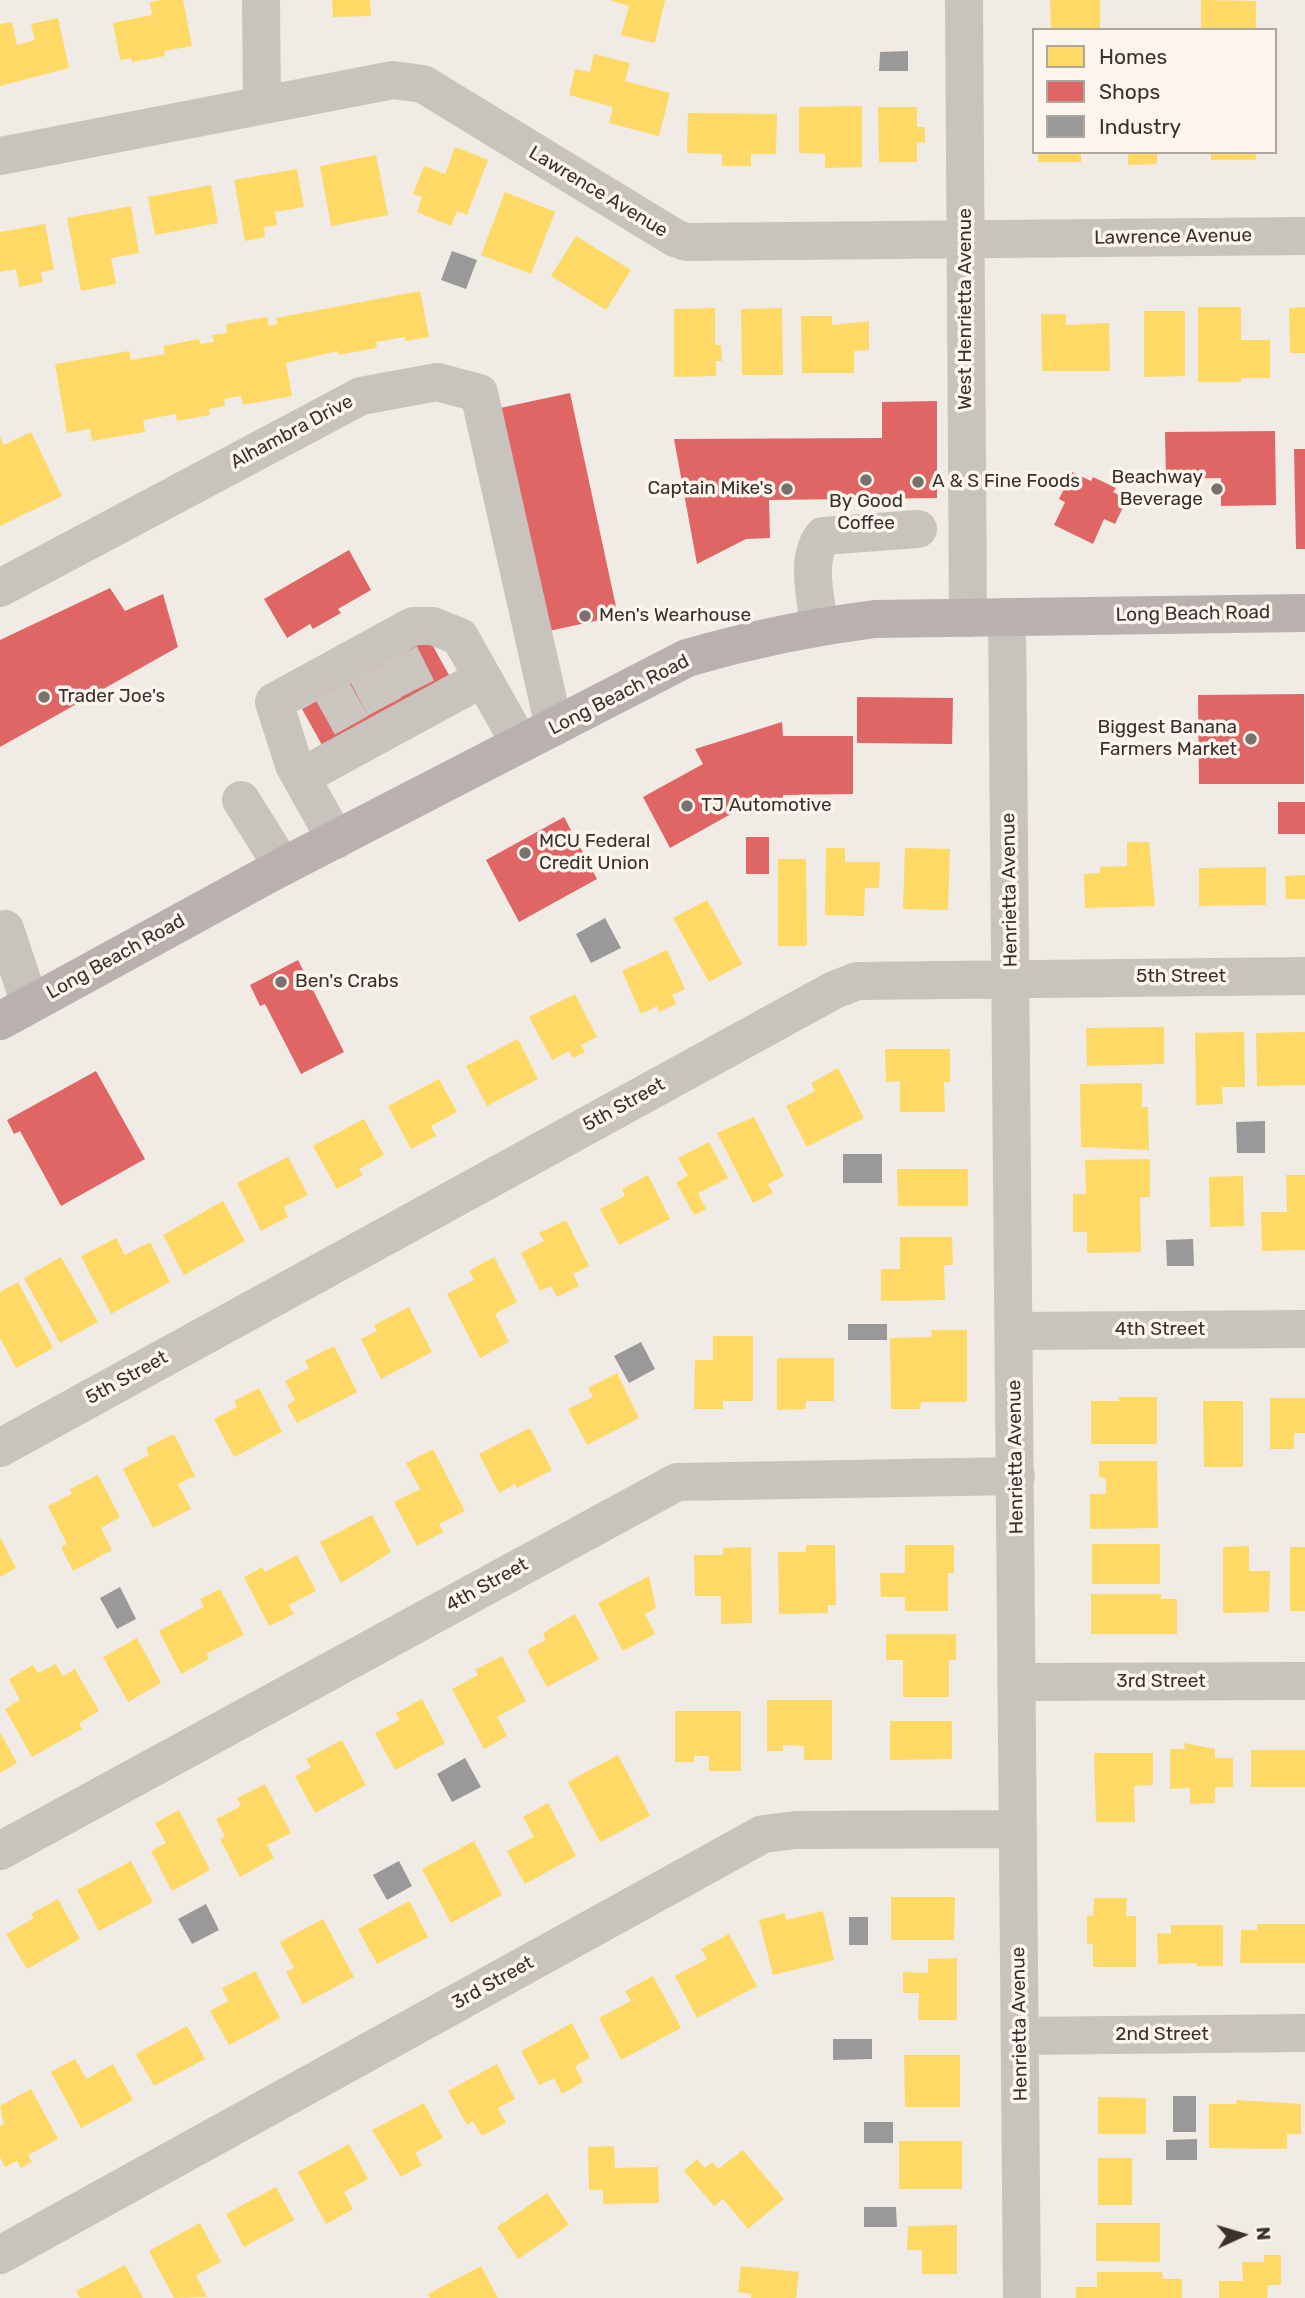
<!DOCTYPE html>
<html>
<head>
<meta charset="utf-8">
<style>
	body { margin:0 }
	#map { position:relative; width:1305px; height:2298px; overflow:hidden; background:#f0ebe5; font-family:Rubik,sans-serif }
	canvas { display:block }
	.legend { position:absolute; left:1032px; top:28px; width:245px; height:126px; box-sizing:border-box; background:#fbf5ee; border:2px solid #aea6a0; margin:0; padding:9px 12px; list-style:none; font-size:21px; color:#3b302b }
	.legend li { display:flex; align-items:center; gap:14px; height:35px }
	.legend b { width:35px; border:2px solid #aea6a0 }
	.north { position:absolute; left:1207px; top:2200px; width:70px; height:70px; -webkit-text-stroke:5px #fbf5ee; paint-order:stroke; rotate:86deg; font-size:19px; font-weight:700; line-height:28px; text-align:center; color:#3b302b }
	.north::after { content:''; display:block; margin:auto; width:24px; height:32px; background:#3b302b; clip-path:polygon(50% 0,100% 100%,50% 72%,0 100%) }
</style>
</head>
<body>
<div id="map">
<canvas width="1305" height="2298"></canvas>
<ul class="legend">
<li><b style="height:19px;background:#ffd966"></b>Homes</li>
<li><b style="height:19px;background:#e06666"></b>Shops</li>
<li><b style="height:19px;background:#999"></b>Industry</li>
</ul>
<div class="north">N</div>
</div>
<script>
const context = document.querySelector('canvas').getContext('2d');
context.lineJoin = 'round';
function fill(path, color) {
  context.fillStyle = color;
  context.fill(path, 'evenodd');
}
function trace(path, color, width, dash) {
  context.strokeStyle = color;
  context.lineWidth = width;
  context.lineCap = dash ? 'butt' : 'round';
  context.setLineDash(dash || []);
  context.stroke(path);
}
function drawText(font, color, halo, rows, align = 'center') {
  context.font = font + ' Rubik,sans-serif';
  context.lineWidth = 7;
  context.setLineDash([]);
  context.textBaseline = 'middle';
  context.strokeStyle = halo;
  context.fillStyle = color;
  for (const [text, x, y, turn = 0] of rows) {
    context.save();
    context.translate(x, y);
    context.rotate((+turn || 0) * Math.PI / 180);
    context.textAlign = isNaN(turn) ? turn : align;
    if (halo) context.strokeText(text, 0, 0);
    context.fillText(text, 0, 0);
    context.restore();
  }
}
const homes = new Path2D(`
	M162,0h21l9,46 -28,5 1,5 -33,6 -1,-4 -11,2 -7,-37 39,-8 -2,-13z
	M332,0h38l1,16 -38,1z
	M609,0h56l-10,43 -34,-8 8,-29z
	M1050,0h50v30h-49z
	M1201,0l55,1v29h-55z
	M58,18l11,50 -69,18v-62l12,-2 5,23 18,-5 -4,-16z
	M594,54l36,9 -5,18 45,12 -11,43 -50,-13 4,-16 -44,-12 6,-26 15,3z
	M862,106v61l-37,1v-14l-26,-1v-46z
	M878,107h39v20h8v16l-8,-1v20h-38z
	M688,113l89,1 -1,40h-25v12h-29v-12l-35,-1z
	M455,147l33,13 -21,55 -10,-4 -6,15 -34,-14 5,-15 -9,-3 11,-28 21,8z
	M1038,152h43v10h-43z
	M1128,152h29v12l-29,1z
	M1211,152h45v8h-45z
	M376,155l12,60 -57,11 -11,-60z
	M297,169l7,38 -29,5 2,13 -13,2 1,10 -20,4 -11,-61z
	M211,185l7,38 -63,12 -7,-38z
	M505,192l50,20 -24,62 -50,-19z
	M131,206l8,47 -28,5 5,26 -35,7 -14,-73z
	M45,224l9,46 -13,2 2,10 -24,5 -3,-18 -16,3v-40z
	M576,236l55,34 -25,40 -55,-34z
	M420,291l9,46 -24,4v-4l-29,5 1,6 -39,7v-4l-52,12 6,33 -49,9 -2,-9 -17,3 1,7 -16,3 1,6 -33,6 -1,-7 -33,6 2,12 -53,9 -2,-12 -23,4 -12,-69 74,-13 2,9 34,-6 -2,-8 36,-7 1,5 14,-2 -2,-7 15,-2 -1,-9 41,-7 2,9 8,-2 -1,-6z
	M1198,307h43v33h29v38h-29v4h-43z
	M1305,307v46h-15l-1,-45z
	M715,308v37h6l1,16h-6v15l-42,1v-68z
	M782,308l1,67h-41l-1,-66z
	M1144,311h41v65l-41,1z
	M1041,314h25v11l43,-2 1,48h-68z
	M801,316h31v9l37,-4v29l-15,1v22h-52z
	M31,432l31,64 -62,30v-89l4,8z
	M1127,842h22l6,64 -70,2 -1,-34 16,-1v-6l27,-1z
	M826,848h19v14h35l-1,26h-14l-1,28 -39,-1z
	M905,848l45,1 -2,61 -45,-1z
	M778,859h28l1,87h-29z
	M1266,867v38l-67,1v-38z
	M1305,875v24h-19l-1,-23z
	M707,900l35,64 -33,18 -36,-64z
	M667,950l18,39 -13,6 4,9 -17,8 -2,-6 -16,8 -19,-43z
	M575,994l22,43 -16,8 4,7 -12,6 -4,-7 -17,9 -23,-43z
	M1164,1027v37l-77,2 -1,-38z
	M1244,1032l1,55h-23l1,17 -27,1 -1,-72z
	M1305,1032v53l-48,1 -1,-53z
	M518,1039l20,40 -51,27 -21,-40z
	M885,1049h65v33h-6l1,30h-45v-31l-14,1z
	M838,1068l26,50 -57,29 -21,-41 29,-15 -4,-8z
	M439,1079l18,33 -26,14 5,10 -25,13 -23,-43z
	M1142,1083v24h6l1,43 -68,-3 -1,-63z
	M754,1117l30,59 -16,8 5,9 -20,10 -36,-70z
	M364,1119l20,36 -25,14 4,6 -26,14 -24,-43z
	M709,1142l19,36 -30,15 8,16 -12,6 -18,-33 12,-6 -10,-18z
	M288,1157l20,38 -24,12 4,10 -27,14 -24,-48z
	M1150,1159v38h-10l1,55 -54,1v-21h-14v-38h13l-1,-34z
	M897,1169h71v37h-70z
	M648,1175l22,44 -51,26 -19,-36 25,-13 -3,-7z
	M1286,1175h19v75l-43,1 -1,-39h26z
	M1243,1176l1,50 -34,1 -1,-50z
	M223,1201l22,40 -61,34 -21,-40z
	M566,1220l23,46 -16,8 6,12 -22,11 -6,-11 -11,5 -19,-38 23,-12 -5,-8z
	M900,1237h52l1,28h-9l1,35 -64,1v-32h19z
	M116,1238l9,17 25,-13 20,40 -59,32 -30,-58z
	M61,1257l37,65 -38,21 -36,-65z
	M494,1257l23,45 -22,12 14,28 -29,16 -33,-64 27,-14 -5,-9z
	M18,1282l35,66 -37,20 -16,-30v-46z
	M409,1307l23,45 -51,27 -20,-40 16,-8 -3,-6z
	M931,1330h36v72h-46l-1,7h-29l-1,-71 42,-1z
	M713,1336h40v65h-30v8h-29l1,-49h18z
	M334,1346l23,46 -60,31 -10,-18 8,-5 -10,-19 24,-13 -4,-7z
	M777,1358h57v43h-28v8l-29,1z
	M617,1373l22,45 -52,27 -19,-36 25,-12 -5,-9z
	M259,1388l23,44 -48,25 -20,-38 23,-12 -3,-6z
	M1119,1397h38v47h-66v-43h28z
	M1270,1398h35v35h-11v16h-24z
	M1203,1401h40v66h-39z
	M530,1428l22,42 -35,18 -2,-4 -16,9 -20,-39z
	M174,1434l21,42 -17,8 13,25 -38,19 -30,-59 26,-14 -3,-7z
	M433,1449l32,62 -26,13 4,8 -26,14 -23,-44 26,-13 -14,-26z
	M1099,1461h58l1,67 -68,1v-35h16v-16l-7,-1z
	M98,1475l22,42 -19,11 11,22 -39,21 -12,-24 6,-3 -19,-38 24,-12 -2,-5z
	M372,1515l19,37 -50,31 -21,-41z
	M0,1537l16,31 -16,9z
	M1092,1544h68v40h-68z
	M806,1545h29l1,60h-8v8l-49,1 -1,-62h28z
	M905,1545h49v28h-6v38h-43v-14h-24l-1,-24h25z
	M1249,1546v25h21l-1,41 -46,1v-66z
	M751,1547l1,76 -31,1v-28h-26l-1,-41h29v-7z
	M1290,1547h15v64h-15z
	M297,1555l19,36 -27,14 5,9 -25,12 -25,-49 18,-10 3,5z
	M649,1576l7,32 -11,6 10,20 -32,17 -25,-48z
	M220,1589l24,46 -38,19 3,5 -28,15 -22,-43 45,-24 -4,-8z
	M1091,1594h70v5h16v35h-86z
	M575,1614l24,45 -52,28 -20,-37 19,-10 -3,-6 6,-5z
	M886,1634h70v26h-7v37h-46v-37h-17z
	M137,1638l24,45 -33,19 -25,-45z
	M502,1656l24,45 -29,16 10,19 -23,13 -32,-60 26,-14 -3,-5z
	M56,1664l7,12 12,-7 24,42 -20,12 3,6 -50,28 -27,-48 15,-9 -11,-21 24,-14 5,8z
	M422,1699l23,44 -50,27 -20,-37 25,-13 -4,-7z
	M767,1700h65v60h-28v-14l-21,-1v6h-16z
	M675,1711h66v60h-32v-15h-15v6h-19z
	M890,1721h62v38l-62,1z
	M0,1732l17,31 -17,10z
	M342,1740l24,45 -51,28 -20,-37 16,-8 -5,-9z
	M1184,1743l31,6v9h18v29h-18v16l-25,1v-16l-20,1v-40h15z
	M1251,1750h54v37h-54z
	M1094,1753h59v32l-19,1 1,36h-39z
	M618,1755l32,61 -50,26 -32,-60z
	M265,1784l26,49 -24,12 7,13 -34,19 -20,-38 5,-2 -9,-18 25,-13 -4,-8z
	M548,1803l28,53 -51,28 -18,-33 27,-14 -11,-20z
	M179,1810l31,60 -38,21 -21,-40 15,-8 -11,-20z
	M474,1841l28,54 -51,28 -29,-54z
	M131,1861l22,41 -54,29 -22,-41z
	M891,1897h64l-1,43h-63z
	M1094,1898h33l-1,18h10v51h-43v-23h-6v-29l6,1z
	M58,1899l22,40 -53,30 -21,-35 28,-16 -3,-4z
	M409,1901l19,36 -51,27 -19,-35z
	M823,1911l11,49 -61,15 -14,-55 26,-7 1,7z
	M323,1919l31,58 -51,27 -17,-32 8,-4 -14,-26z
	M1257,1924h48v39h-65l1,-33h16z
	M1171,1925h52v41h-26v-3l-39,1 -1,-31 14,1z
	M729,1934l28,52 -60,32 -22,-42 32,-17 -6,-10z
	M957,1958v62h-39l1,-27h-16v-21l25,1v-14z
	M255,1971l25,47 -51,27 -19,-34 18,-10 -6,-13z
	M653,1976l28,52 -60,32 -22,-42 32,-17 -6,-10z
	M572,2023l18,35 -15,8 8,16 -21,12 -8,-16 -15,7 -18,-34z
	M187,2026l18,33 -51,27 -18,-32z
	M904,2055h56v52h-55z
	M75,2059l11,20 27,-15 20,36 -52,28 -30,-56z
	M497,2064l18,35 -17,9 8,15 -24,13 -9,-15 -6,4 -19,-34z
	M31,2089l27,50 -30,16 4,7 -11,6 -4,-7 -12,6 -5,-10v-31l4,-2 -4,-18z
	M1098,2097l48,1v36h-48z
	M1237,2100l64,4v30h-14v15l-78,-1v-44h27z
	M424,2103l19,35 -28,15 7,12 -21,12 -29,-47z
	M899,2141h63v48h-63z
	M349,2144l19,35 -24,13 9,17 -27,15 -28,-52z
	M614,2146l1,22 43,-1 1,36 -56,1v-14h-14l-1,-43z
	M743,2150l41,49 -36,30 -25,-30 -9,7 -30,-35 13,-12 8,9 7,-6 6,7z
	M1098,2158h34v47h-34z
	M276,2187l18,33 -50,27 -18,-33z
	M547,2193l22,32 -51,34 -21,-32z
	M200,2223l21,39 -25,13 11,22 -33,1 -25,-47z
	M1096,2223h64v39l-64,-1z
	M957,2225v49h-35v-24h-15l1,-24z
	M1264,2255h17v30h-13l-1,13h-48v-17h24l-1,-19h22z
	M125,2265l18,33h-63l-4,-7z
	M481,2266l17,32h-68l-2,-4z
	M741,2266l58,6 -3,26h-45l1,-4 -14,-2z
	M1097,2272h65l1,7h19v19h-106v-11h21z`);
const shops = new Path2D(`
	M570,393l48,223 -69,15 -49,-223z
	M937,401v97l-168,2 1,38 -24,1 -49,25 -23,-125 208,-1v-36z
	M1275,431l1,74 -55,1v-28l-55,1 -1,-47z
	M1294,449h11v100h-9z
	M1072,472l19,9 2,-4 23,11 -3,4 14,7 -12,25 -11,-5 -11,25 -39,-19 11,-23 -6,-3z
	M349,550l22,40 -33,19 3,4 -28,16 -3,-5 -23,14 -23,-39z
	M110,588l15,23 38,-17 15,53 -178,100v-107z
	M429,639l20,36 -127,70 -20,-36z
	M1304,694v90h-105l-1,-89z
	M857,697l96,1 -1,46 -95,-1z
	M782,722l1,14h70v58l-70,1v11l-56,2 4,6 -61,34 -27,-51 60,-33 -8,-15z
	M1278,802h27v32h-27z
	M564,817l33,62 -78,43 -33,-62z
	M746,837h23v37h-23z
	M298,960l46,92 -43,22 -36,-70 -5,2 -10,-21z
	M96,1071l49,88 -84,47 -41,-75 -6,3 -7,-14z`);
const industry = new Path2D(`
	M908,51v20h-29l1,-19z
	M452,251l25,9 -11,29 -25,-9z
	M605,918l16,30 -30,15 -15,-29z
	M1265,1121v32h-28l-1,-31z
	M843,1154h39v29h-39z
	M1193,1239l1,27h-27l-1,-26z
	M848,1324h39v16h-39z
	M641,1342l14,27 -26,14 -15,-27z
	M120,1587l16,32 -19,10 -17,-31z
	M465,1758l16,29 -29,15 -15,-28z
	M399,1861l13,25 -25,14 -14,-25z
	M206,1904l13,26 -27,14 -14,-25z
	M849,1917h19v28h-19z
	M833,2039h39v20l-39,1z
	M1173,2096h23v36h-23z
	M864,2122h29v21h-29z
	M1197,2139v21h-31v-20z
	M864,2207h32l1,20h-33z`);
const minorTunnel = new Path2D(`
	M400,655l18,36
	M367,673l19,36
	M333,692l20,36`);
const minor = new Path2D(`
	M261,0l1,104
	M964,0l4,618
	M0,156l393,-76 30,4 252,154 11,4 619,-6
	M0,588l361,-192 76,-14 42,11 75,334
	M1007,617l15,1681
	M819,626c-3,-28 -14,-67 4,-90l95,-7
	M301,777l182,-99
	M241,800l42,67
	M336,840l-42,-75 -20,-63 139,-76h20l27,11 60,107
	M5,929l25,75
	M1014,1331l291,-2
	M0,1448l834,-458 23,-9 448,-5
	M1017,1682l288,-1
	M0,1851l677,-369 339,-6
	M1020,2036l285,-3
	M0,2255l763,-421 33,-4 221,-1`);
const major = new Path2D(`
	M0,1021l276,-151 411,-212c62,-18 124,-31 188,-39l430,-6`);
const markers = [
	[866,480,7,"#7a716c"],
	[918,482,7,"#7a716c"],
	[787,489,7,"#7a716c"],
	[1217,489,7,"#7a716c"],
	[585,616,7,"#7a716c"],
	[44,697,7,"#7a716c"],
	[1251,739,7,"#7a716c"],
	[687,806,7,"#7a716c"],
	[525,853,7,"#7a716c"],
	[281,982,7,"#7a716c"]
];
const streetNames = [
	["Lawrence Avenue",598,192,31],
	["Lawrence Avenue",1173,237,-1],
	["West Henrietta Avenue",966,309,-90],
	["Alhambra Drive",292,432,-28],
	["Long Beach Road",1193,614,-1],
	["Long Beach Road",619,695,-27],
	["Henrietta Avenue",1010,890,-91],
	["Long Beach Road",116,957,-29],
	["5th Street",1181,977],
	["5th Street",624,1105,-29],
	["4th Street",1160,1330],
	["5th Street",127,1378,-29],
	["Henrietta Avenue",1016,1457,-91],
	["4th Street",487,1585,-29],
	["3rd Street",1161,1682],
	["3rd Street",493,1983,-29],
	["Henrietta Avenue",1020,2024,-91],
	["2nd Street",1162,2035]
];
const poiNames = [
	["Beachway",1203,478,"right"],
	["Beverage",1203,500,"right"],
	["A & S Fine Foods",932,482],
	["Captain Mike's",773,489,"right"],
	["By Good",866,502,"center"],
	["Coffee",866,524,"center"],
	["Men's Wearhouse",599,616],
	["Trader Joe's",58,697],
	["Biggest Banana",1237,728,"right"],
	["Farmers Market",1237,750,"right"],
	["TJ Automotive",701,806],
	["MCU Federal",539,842],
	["Credit Union",539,864],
	["Ben's Crabs",295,982]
];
fill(homes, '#ffd966');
fill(shops, '#e06666');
fill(industry, '#999');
trace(minorTunnel, '#ccc6c0', 38, [38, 19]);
trace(minor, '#c9c3be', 38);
trace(major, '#b8b1ad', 38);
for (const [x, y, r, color] of markers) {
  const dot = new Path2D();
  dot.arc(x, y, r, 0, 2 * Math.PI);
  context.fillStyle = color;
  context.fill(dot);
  trace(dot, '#fbf5ee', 2.5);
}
drawText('19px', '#3b302b', '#fbf5ee', streetNames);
drawText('19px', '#3b302b', '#fbf5ee', poiNames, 'left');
</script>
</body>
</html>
